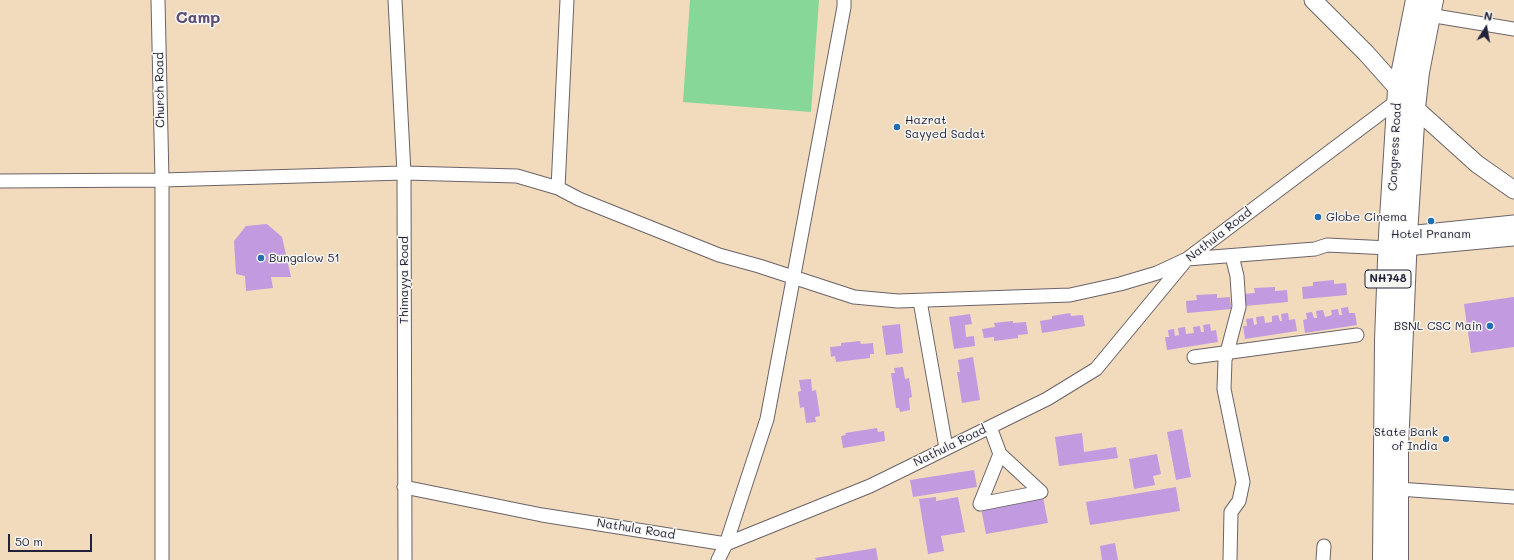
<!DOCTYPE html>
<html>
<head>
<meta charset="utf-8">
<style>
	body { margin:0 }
	#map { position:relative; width:1514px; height:560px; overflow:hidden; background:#f2dbbc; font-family:Mali,sans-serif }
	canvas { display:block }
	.north { position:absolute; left:1466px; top:8px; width:40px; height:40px; -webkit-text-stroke:3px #f6f6f2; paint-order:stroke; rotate:11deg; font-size:11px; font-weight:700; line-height:16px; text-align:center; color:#22223b }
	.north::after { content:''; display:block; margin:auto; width:14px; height:18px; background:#22223b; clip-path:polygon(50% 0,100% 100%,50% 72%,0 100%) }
	.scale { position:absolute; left:8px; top:534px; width:84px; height:18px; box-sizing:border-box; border:2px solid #22223b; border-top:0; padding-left:5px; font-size:12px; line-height:14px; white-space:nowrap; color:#22223b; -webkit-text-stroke:3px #f6f6f2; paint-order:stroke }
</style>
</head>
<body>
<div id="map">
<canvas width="1514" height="560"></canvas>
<div class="north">N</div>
<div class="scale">50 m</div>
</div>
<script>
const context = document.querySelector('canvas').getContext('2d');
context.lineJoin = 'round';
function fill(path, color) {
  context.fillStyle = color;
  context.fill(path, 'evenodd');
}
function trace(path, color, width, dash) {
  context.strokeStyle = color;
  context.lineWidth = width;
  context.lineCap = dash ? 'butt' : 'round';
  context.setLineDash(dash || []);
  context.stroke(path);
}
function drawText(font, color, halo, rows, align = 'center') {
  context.font = font + ' Mali,sans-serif';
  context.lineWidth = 3;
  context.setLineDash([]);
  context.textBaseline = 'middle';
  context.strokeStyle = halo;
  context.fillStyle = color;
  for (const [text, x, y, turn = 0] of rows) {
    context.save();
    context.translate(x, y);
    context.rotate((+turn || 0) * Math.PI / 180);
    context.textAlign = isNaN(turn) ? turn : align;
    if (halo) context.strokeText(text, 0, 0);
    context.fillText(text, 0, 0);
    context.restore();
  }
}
const green = new Path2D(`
	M690,0h129l-8,112 -128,-10z`);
const building = new Path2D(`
	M267,224l15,13 9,40h-20l2,11 -27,3 -1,-15 -9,-2 -2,-33 12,-15z
	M1334,280v4l12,-1 1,12 -44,4 -1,-12 11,-1v-4z
	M1275,287v4l12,-1 1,12 -43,4 -2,-12 12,-1 -1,-5z
	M1217,294v4l13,-1 1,12 -44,4 -1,-12 11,-1 -1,-5z
	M1514,297v50l-43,6 -7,-49z
	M1348,307l1,6h6l2,12 -52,8 -2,-13 4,-1 -1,-6 6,-1 2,6h3l-1,-7 7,-1 2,7 7,-2 -1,-5 7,-1 1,6h3l-1,-7z
	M1070,313l1,3 12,-1 2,11 -43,7 -2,-12 12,-2v-3z
	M1288,313l1,7 6,-1 2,12 -52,8 -2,-13h4l-1,-7 7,-1 1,7 3,-1 -1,-7 8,-1 1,7 7,-1v-6l6,-1 2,6h2l-1,-7z
	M970,314l2,10 -7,1 1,12 8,-1 1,10 -21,3 -5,-32z
	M1013,321v2l13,-1 2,12 -10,1v3l-24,3v-4l-10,1 -2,-9 13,-2 -1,-4z
	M900,324l3,29 -17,2 -4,-29z
	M1210,324l1,7 5,-1 2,12 -51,8 -2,-13h4l-1,-7 6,-1 1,7 4,-1 -1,-7 7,-1 1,7 8,-1 -1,-6 7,-1 1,6h3l-1,-7z
	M860,341l1,3 12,-1 1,11h-4v4l-34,4 -1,-6 -4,1 -1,-10 11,-1v-3z
	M973,357l7,43 -18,3 -5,-31h3l-2,-12z
	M903,367l2,12 4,-1 3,19 -3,1 1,12 -10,2 -1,-4h-3l-5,-35h4l-1,-5z
	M811,379l1,12 4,-1 4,26 -5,1 1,5 -10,1 -2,-16 -4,1 -2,-16 3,-1 -2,-11z
	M877,428l1,4 6,-1 1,10 -42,7 -2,-12 5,-1 -1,-2z
	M1182,429l9,48 -15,3 -9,-48z
	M1082,433l2,19 32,-5 2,11 -59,8 -4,-29z
	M1157,454l4,20 -8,2 2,9 -21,4 -5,-30z
	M974,470l3,17 -64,10 -3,-17z
	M1176,487l4,24 -90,14 -4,-23z
	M936,497v4l22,-4 7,35 -24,4 3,15 -16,3 -9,-55z
	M1043,497l5,26 -62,11 -5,-26z
	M1115,543l3,17h-16l-2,-14z
	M876,548l2,12h-62l-1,-2z`);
const minor = new Path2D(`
	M158,0l4,180v380
	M395,0l9,173 1,387
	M1429,15l85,14
	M0,181l162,-1 242,-7 113,3 41,12 21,11 140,56 40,11 95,31 44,4 172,-6 50,-11 37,-11 30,-14 128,-10 12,-4 62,3
	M558,188l9,-188
	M920,301l26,147
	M1194,357l163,-22
	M990,427l10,27 -20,50 61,-12 -41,-38
	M404,487l138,28 184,29 144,-58 177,-87 49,-30 91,-110 210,-158
	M1398,489l116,8
	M718,560l8,-16 41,-125 77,-412v-7
	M1230,560l1,-48 8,-11 4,-19 -19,-93 1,-29 14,-53 -2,-31 -5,-20
	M1323,560l1,-14`);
const major = new Path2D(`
	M1313,0l53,53 49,55 62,56 37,26
	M1394,235h13l107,-11
	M1395,248l119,-11`);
const highway = new Path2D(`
	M1383,560l2,-220 4,-105 9,-145 18,-90
	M1398,560v-112l9,-213 8,-127 4,-36 14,-72`);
const markers = [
	[897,127,4,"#1f6fb2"],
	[1318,217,4,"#1f6fb2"],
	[1431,221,4,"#1f6fb2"],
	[261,258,4,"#1f6fb2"],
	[1490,326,4,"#1f6fb2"],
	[1446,439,4,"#1f6fb2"]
];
const shields = [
	[1388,279,46]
];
const shieldNames = [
	["NH748",1388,279]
];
const streetNames = [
	["Church Road",160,90,-91],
	["Congress Road",1395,147,-87],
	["Nathula Road",1219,235,-38],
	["Thimayya Road",404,280,-90],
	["Nathula Road",950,446,-26],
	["Nathula Road",636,529,9]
];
const poiNames = [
	["Hazrat",905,120],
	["Sayyed Sadat",905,134],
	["Globe Cinema",1326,217],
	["Hotel Pranam",1431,234,"center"],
	["Bungalow 51",269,258],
	["BSNL CSC Main",1482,326,"right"],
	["State Bank",1438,432,"right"],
	["of India",1438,446,"right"]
];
const districtNames = [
	["Camp",198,18]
];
fill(green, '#86d798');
fill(building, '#c19adf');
trace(minor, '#6b6368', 15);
trace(major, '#6b6368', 19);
trace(highway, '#6b6368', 22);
trace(minor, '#fff', 13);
trace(major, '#fff', 17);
trace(highway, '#fff', 20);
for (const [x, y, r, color] of markers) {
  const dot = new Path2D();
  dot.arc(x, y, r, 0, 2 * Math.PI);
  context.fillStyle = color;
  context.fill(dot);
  trace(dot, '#f6f6f2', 1.5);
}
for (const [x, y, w] of shields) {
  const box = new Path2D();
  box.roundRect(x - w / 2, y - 9, w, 18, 3);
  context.fillStyle = '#f6f6f2';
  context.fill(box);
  trace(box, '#22223b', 1);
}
drawText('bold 11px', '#22223b', null, shieldNames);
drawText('12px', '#22223b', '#f6f6f2', streetNames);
drawText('12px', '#22223b', '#f6f6f2', poiNames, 'left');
drawText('bold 16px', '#5a4c74', '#f6f6f2', districtNames);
</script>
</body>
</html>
